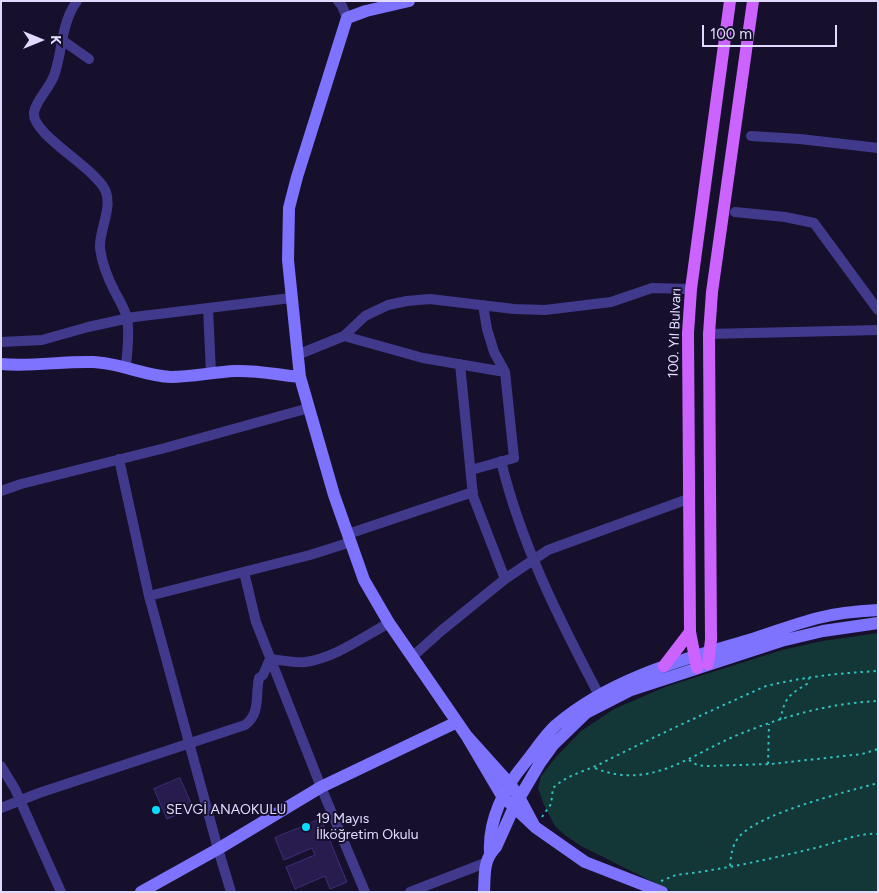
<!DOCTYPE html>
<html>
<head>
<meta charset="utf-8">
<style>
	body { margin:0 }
	#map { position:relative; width:879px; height:893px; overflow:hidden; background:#17102c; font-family:Figtree,sans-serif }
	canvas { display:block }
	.frame { position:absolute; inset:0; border:2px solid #e1dcff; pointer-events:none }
	.north { position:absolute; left:15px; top:15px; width:50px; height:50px; -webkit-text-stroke:4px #17102c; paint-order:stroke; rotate:90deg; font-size:14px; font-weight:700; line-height:20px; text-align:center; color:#e1dcff }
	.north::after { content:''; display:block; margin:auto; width:18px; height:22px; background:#e1dcff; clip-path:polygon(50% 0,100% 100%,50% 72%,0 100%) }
	.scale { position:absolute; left:702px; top:25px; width:135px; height:22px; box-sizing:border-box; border:2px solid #e1dcff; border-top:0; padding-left:6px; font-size:15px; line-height:18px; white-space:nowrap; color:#e1dcff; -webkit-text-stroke:4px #17102c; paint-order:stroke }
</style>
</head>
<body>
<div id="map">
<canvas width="879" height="893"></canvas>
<div class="frame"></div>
<div class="north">K</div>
<div class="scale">100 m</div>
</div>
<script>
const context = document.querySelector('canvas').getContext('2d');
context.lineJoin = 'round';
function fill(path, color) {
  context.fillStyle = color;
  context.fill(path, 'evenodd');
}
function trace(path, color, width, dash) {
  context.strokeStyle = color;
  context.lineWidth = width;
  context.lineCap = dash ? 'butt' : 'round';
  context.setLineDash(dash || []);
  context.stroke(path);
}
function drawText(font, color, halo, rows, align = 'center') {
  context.font = font + ' Figtree,sans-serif';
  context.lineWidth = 4;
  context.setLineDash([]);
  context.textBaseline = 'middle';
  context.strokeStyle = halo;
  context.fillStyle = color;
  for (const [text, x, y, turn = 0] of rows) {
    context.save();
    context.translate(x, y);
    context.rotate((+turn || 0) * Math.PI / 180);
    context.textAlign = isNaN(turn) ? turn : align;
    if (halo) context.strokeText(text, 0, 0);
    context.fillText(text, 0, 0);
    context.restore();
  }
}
const green = new Path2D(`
	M878,633v259h-205l-92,-46 -15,-10 -11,-10 -11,-21 -6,-17 3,-12 15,-19 25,-26 33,-22 51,-22 117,-37 40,-9z`);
const building = new Path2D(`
	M180,778l13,30 -26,11 -13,-30z
	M321,819l26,63 -17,7 -5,-13 -30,13 -9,-22 29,-12 -3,-7 -28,12 -9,-22z`);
const path = new Path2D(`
	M780,720c5,-22 8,-25 27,-36l2,-6
	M689,760l8,5 9,1 65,-2 91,-10 16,-5
	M768,764l1,-40
	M595,768c58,24 99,-17 150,-36 43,-17 87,-29 133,-31
	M542,817l9,-13 2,-16c14,-13 30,-16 47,-24 55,-28 110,-53 166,-78 37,-9 74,-13 112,-15
	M730,866c1,-11 2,-21 9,-29 20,-24 107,-45 139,-54
	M661,881l15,-6c45,-5 94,-16 139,-27 18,-4 44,-16 63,-14`);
const street = new Path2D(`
	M77,1c-16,23 -14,46 -22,72 -4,14 -18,25 -21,39 -4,22 64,57 72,80 6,18 -7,38 -6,56 2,17 8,31 16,46 4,7 9,16 11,24 3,15 0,34 -1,49
	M338,1l4,5 5,12
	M62,40l27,19
	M751,136l49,3 78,9
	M735,212l50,5 29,6 64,87
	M208,308l3,65
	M709,334l169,-4
	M344,336l79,22 82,14
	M1,342l41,-2 46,-13 46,-10 157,-19
	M297,355l47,-19 21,-20 23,-11 19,-4 23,-2 84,10 31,1 66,-8 41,-14 39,1
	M460,364l13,132 32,83
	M119,459l30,137 69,253 13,43
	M501,461c20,83 58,158 98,234
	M471,470l43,-12 -9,-86 -11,-20 -7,-23 -4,-24
	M1,491l20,-7 144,-36 144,-40
	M348,534l125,-42
	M244,572l12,50 65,165 44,105
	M149,596l161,-41 41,-13
	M412,657l29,-26 64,-52 43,-29 140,-51
	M1,766l14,23 46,103
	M1,808l38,-15 206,-68c16,-12 10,-29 14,-47l4,-3 7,-16c11,1 24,4 35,3 30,-4 58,-25 84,-39
	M410,892l75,-29`);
const secondary = new Path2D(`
	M409,1l-43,10 -19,7 -50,159 -8,31 -1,52 12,117 34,118 30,85 25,43 77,112
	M1,364c31,3 61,-3 92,-2 27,1 52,14 78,15 21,0 43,-5 64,-6 22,-1 43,4 65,6
	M466,735l44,49 9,13 16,30 -33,-31z
	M535,827l50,35 77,30
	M490,853c-2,-33 14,-65 35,-90 10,-12 19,-27 31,-38 55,-47 125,-65 193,-85 23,-7 45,-16 69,-22 19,-5 40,-7 60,-8
	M141,892l77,-43 103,-62 136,-65
	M484,892c1,-18 -1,-32 12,-45l18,-40 26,-44 13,-18 33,-32 45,-23 150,-49 42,-10 55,-8`);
const primary = new Path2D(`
	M708,664l3,-24 -2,-306 3,-42 41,-291
	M664,666l26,-34
	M697,668l-7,-36 -2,-299 3,-44 39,-288`);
const markers = [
	[156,810,5,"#08dbff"],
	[306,827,5,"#08dbff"]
];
const streetNames = [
	["100. Yıl Bulvarı",675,333,-88]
];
const poiNames = [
	["SEVGİ ANAOKULU",166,810],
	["19 Mayıs",316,819],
	["İlköğretim Okulu",316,835]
];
fill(green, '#133636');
fill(building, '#281c4e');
trace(building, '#402d7a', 1);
trace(path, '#2dc2c0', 2, [2.5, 4]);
trace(street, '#413a8c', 10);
trace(secondary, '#7d73ff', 12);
trace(primary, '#cc63ff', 12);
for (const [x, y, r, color] of markers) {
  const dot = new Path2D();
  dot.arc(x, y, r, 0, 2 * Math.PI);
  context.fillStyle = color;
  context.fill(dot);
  trace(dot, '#17102c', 2);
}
drawText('14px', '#e1dcff', '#17102c', streetNames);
drawText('14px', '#e1dcff', '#17102c', poiNames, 'left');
</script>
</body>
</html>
